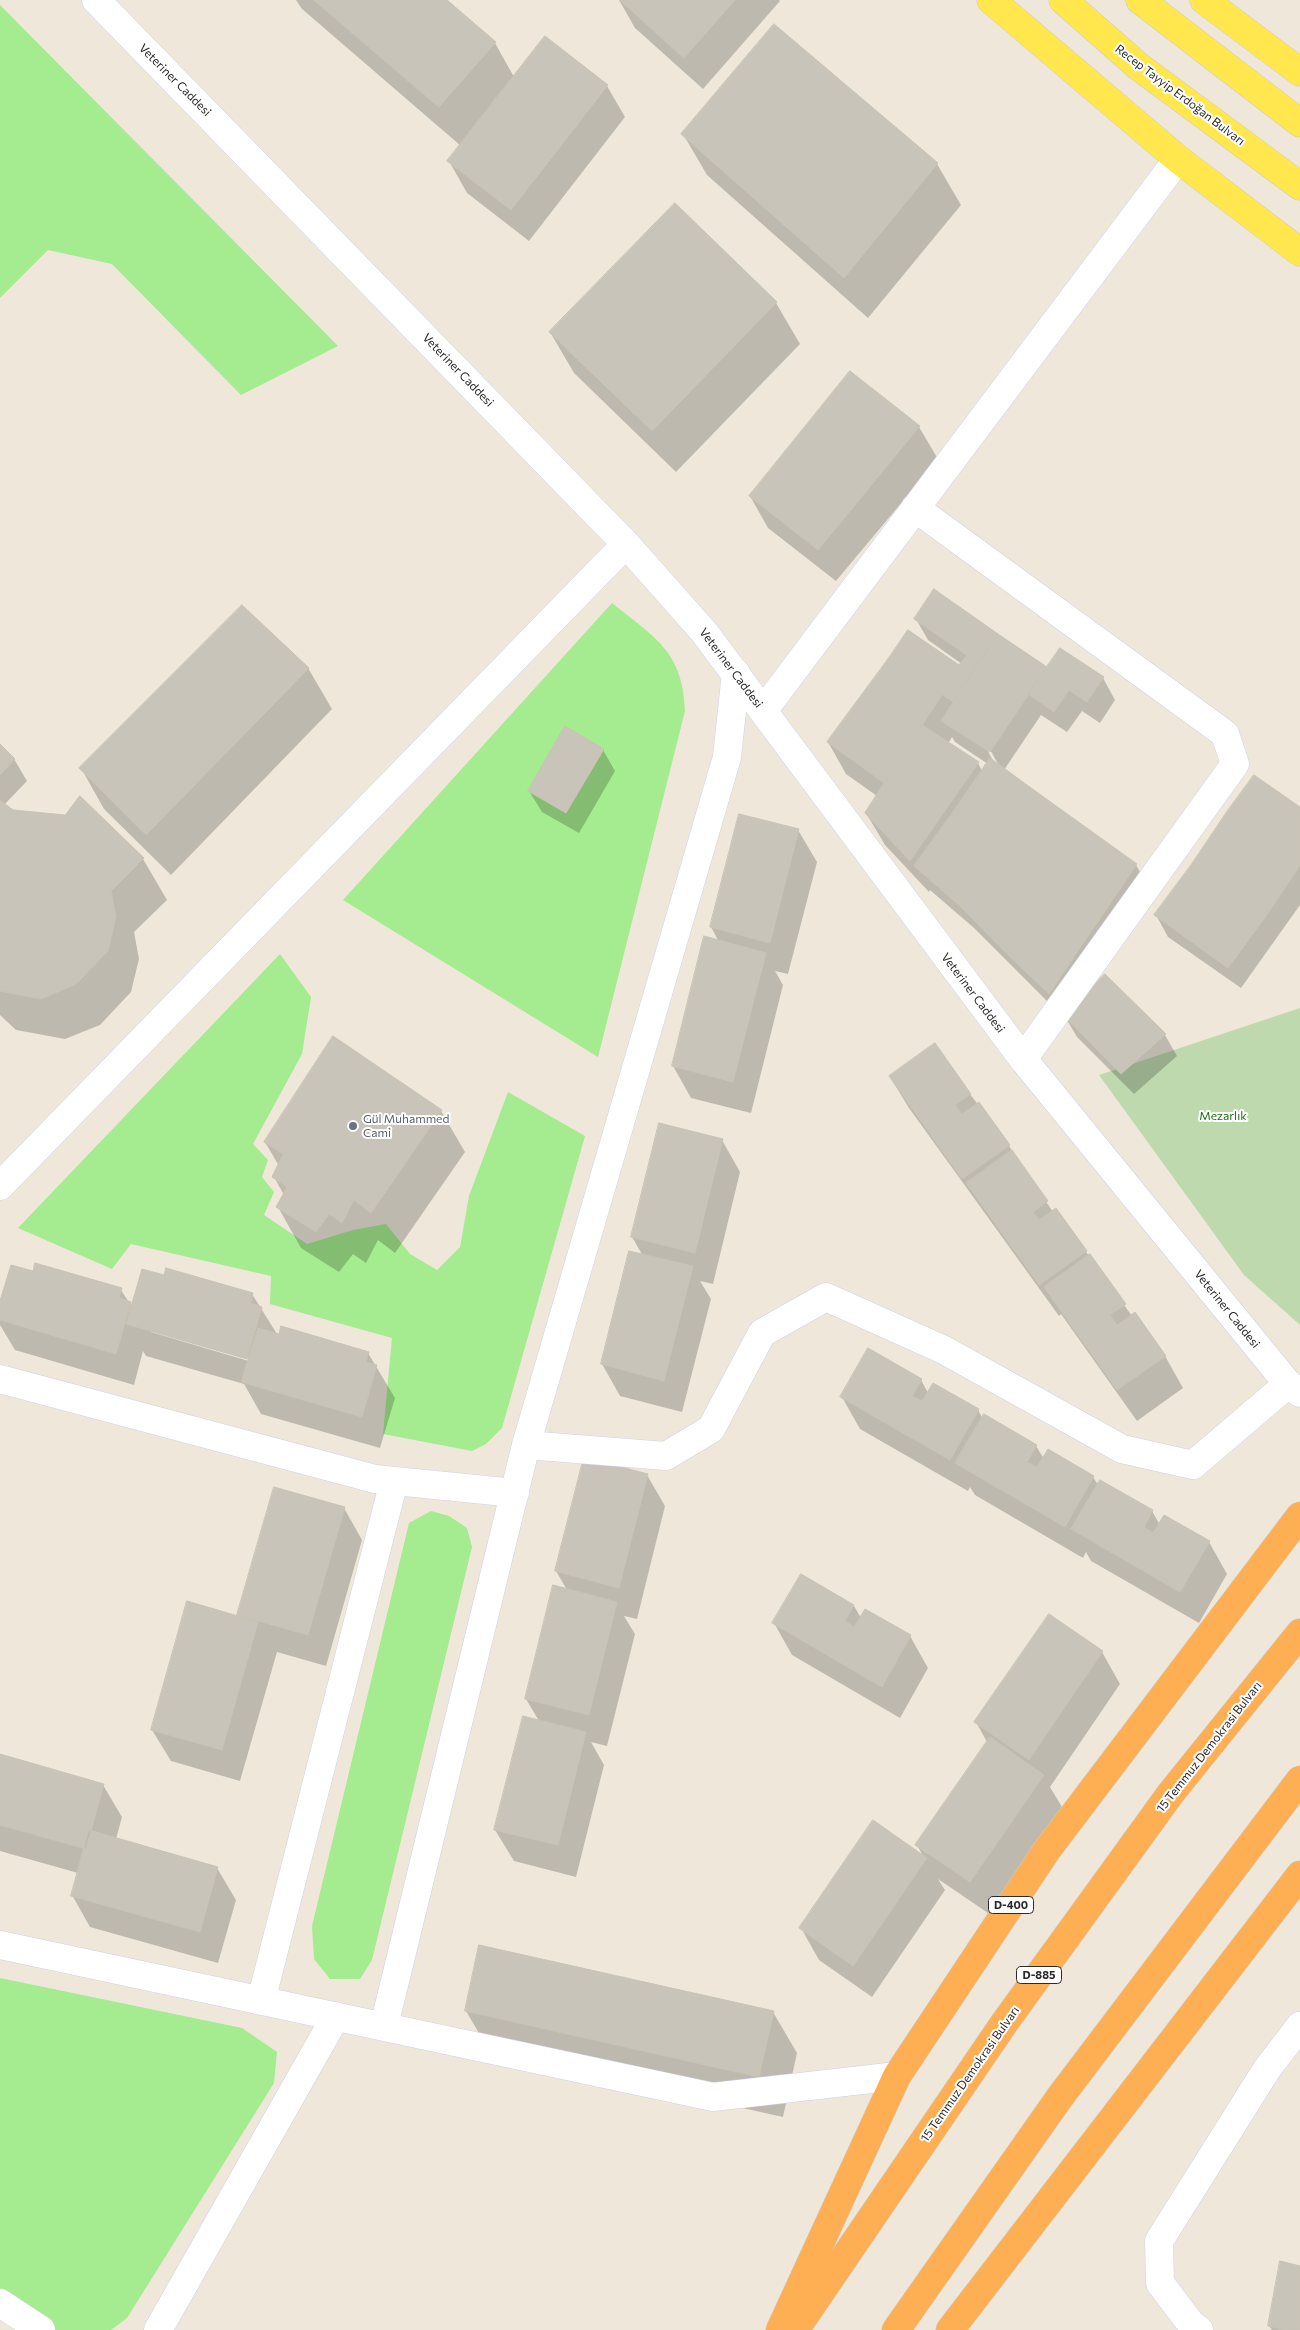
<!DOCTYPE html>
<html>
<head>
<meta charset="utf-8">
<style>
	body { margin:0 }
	canvas { display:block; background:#eee7da }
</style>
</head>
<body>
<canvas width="1300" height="2330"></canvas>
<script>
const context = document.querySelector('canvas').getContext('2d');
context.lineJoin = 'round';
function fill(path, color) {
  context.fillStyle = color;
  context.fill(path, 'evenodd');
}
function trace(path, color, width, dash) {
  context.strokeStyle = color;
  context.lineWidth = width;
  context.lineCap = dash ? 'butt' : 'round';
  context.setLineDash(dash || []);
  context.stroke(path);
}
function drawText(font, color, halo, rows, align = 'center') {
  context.font = font + ' Commissioner,sans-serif';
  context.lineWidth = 4;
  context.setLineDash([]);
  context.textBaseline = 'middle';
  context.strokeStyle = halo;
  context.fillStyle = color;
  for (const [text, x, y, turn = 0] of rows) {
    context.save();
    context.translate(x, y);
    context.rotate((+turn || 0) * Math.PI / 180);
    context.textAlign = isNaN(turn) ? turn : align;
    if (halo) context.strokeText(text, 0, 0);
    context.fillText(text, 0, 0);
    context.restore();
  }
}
const green = new Path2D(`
	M0,5l338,341 -97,49 -129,-131 -64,-14 -48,48z
	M612,603c43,35 71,48 73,108l-87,346 -255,-157z
	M280,954l31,43 -9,57 -49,90 15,16 -6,17 12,15 -10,23 43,29 46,-14 33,-6 24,30 27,16 23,-23 9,-51 39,-104 77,44 -83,292 -16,16 -14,7 -89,-17 9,-96 -122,-34 1,-28 -140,-32 -19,25 -94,-41z
	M431,1511l18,5 18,12 5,19 -100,413 -12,19h-30l-16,-20 -2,-33 97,-403z
	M0,1978l242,50 35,24 -3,31 -147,235 -16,12h-72l-39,-27z`);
const cemetery = new Path2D(`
	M1300,1008v317l-56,-50 -145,-200z`);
const shadow = new Path2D(`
	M296,0h149l50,43 19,34 93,9 18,31 -96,124 -62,-48 -18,-32 12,-15 -159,-137z
	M619,0h160l1,1 -77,88 -68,-61z
	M775,25l162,139 24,41 -93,113 -161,-143 -24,-41z
	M675,204l101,99 24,41 -124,128 -102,-99 -24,-41z
	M850,373l69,54 19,32 -102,122 -68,-53 -18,-32z
	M934,590l114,79 55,9 12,22 -15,23 -18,-12 -15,21 -26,-17 -37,55 132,95 18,32 -93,118 -87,-87 -44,-38 -1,2 -44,-47 -19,-32 11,-17 -31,-22 -18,-32 81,-110 51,35 2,-3 -34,-24 -12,-21zM952,737l3,5 33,22 -6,7 -4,-8 -30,-19zM988,746l10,18h-3l-9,-16z
	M308,668l24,41 -161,166 -67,-66 -23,-41z
	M0,746l14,13 13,22 -23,24 8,6 54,5 77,43 24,41 -33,32 5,27 -8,33 -31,33 -35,14 -49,-9 -16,-15z
	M603,750l12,21 -36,62 -37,-21 -13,-21z
	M1300,810v95l-59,83 -73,-51 -12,-22z
	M798,830l19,32 -29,112 -13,-3 8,14 -32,128 -60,-15 -18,-32 32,-128 14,4 -8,-15z
	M1064,1015l101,20 12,21 -43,38 -57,-57z
	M333,1038l108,73 24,41 -70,101 -17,-13 -12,23 -13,-9 -14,18 -38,-24 -23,-41 6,-12 -10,-18 5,-11 -14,-24z
	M890,1077l80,17 39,52 44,66 3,-2 76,106 33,40 18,32 -46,33 -76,-107 -2,2 -150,-208z
	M722,1140l18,32 -27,112 -13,-3 11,18 -29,113 -62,-16 -18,-32 28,-112 13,4 -11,-19z
	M34,1272l87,18 11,17 120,-13 25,40 91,19 27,45 -15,50 -119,-34 -17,-30 -98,-28 -3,-5 -9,34 -119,-35 -15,-25v-19zM151,1330l102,29 -1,3 -101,-30z
	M921,1380l7,13 50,17 5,9 1,-3 52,30 8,13 49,18 5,8 54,26 8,14 49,17 18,32 -28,49 -108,-62 -5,-9 -3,6 -108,-63 -5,-8 -2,4 -108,-62 -18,-32z
	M647,1475l18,31 -28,113 -13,-3 11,18 -28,112 -16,-4 13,23 -28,112 -62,-16 -19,-31 44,-109 -13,-22 41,-109 -11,-19z
	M275,1488l69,20 18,32 -36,126 -49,-14 -37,129 -69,-20 -19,-31 86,-113z
	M854,1606l7,12 49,18 18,32 -28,50 -108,-63 -18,-32z
	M1102,1652l18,32 -70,103 12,20 -74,106 -50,-34 7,11 -73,107 -53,-37 -18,-32 122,-72 -6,-11 70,-103 -11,-20z
	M0,1755l103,30 19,32 -6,22 101,29 19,32 -18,63 -128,-36 -18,-32 6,-22 -78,-22z
	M466,2011l307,1 24,41 -14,64 -293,-65z
	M1300,2268v62h-28l-3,-4z`);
const building = new Path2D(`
	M314,0h133l49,42 -57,65z
	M620,0h115l-51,58z
	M774,24l164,139 -94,115 -163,-144z
	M545,36l63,49 -97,125 -64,-49z
	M675,203l102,99 -125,129 -103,-99z
	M850,371l70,55 -102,124 -69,-54z
	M934,589l64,45 -20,29 -64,-44z
	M242,605l67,63 -163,167 -67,-67z
	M908,630l51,35 8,-10 11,8 -25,39 -64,-44z
	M998,634l49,33 -57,85 -49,-31z
	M1060,648l44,29 -17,25 -18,-12 -15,22 -26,-18z
	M889,658l53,37 -58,88 -57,-41z
	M922,725l57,37 -69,99 -45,-48z
	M565,726l39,23 -38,64 -38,-22z
	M0,744l15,15 -15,16z
	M990,758l48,35 -36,53 -48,-35z
	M1254,775l46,32v58l-73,-53z
	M1038,793l99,71 -36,53 -99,-71z
	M80,796l64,62 -33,33 5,26 -8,34 -32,33 -35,15 -41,-8v-191l13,10 52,5z
	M954,811l48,35 -42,60 -46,-40z
	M1227,812l73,53 -34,51 -74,-52z
	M739,814l60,15 -29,114 -60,-16z
	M1002,846l50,36 -47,70 -45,-46z
	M1192,864l74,52 -38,52 -74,-53z
	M1052,882l49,35 -52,77 -44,-42z
	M704,936l62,17 -33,129 -61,-16z
	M1105,974l61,60 -45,40 -58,-59z
	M333,1036l109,74 -71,103 -17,-13 -12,23 -13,-9 -13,18 -40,-25 11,-20 -15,-10 11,-23 -19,-12z
	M935,1043l36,51 -16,11 7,9 17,-12 31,43 -48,34 -73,-103z
	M659,1123l64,16 -28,114 -64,-16z
	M1012,1150l36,51 -15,11 6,8 17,-12 31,43 -48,34 -73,-102z
	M629,1251l64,15 -29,115 -63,-17z
	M1090,1254l36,50 -16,11 7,10 18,-13 31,44 -49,34 -73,-103z
	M35,1263l87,25 -3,10 12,4 -15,52 -116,-34v-19l11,-36 22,6z
	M166,1268l87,25 -2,10 11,4 -15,52 -121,-35 16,-55 22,6z
	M281,1326l88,26 -3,10 11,3 -15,52 -121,-35 17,-54 21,6z
	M868,1348l54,31 -10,17 10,5 11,-18 46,26 -29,51 -110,-63z
	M984,1414l53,31 -10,17 10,5 11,-18 46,27 -29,51 -110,-64z
	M584,1457l64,17 -29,114 -64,-17z
	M1100,1480l53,30 -9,17 9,6 11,-18 46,26 -30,51 -109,-63z
	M274,1487l71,20 -37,128 -71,-20z
	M801,1574l53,31 -9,16 9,6 11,-18 46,26 -29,52 -110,-64z
	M553,1585l64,17 -28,113 -64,-16z
	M187,1601l71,21 -36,128 -71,-20z
	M1049,1614l54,37 -74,109 -55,-38z
	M523,1716l63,16 -28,113 -64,-15z
	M990,1737l54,38 -74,107 -55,-37z
	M0,1754l104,30 -18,65 -86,-24z
	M873,1820l54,38 -74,108 -54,-38z
	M89,1830l129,37 -18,65 -129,-36z
	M479,1945l295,66 -15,66 -294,-66z
	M1280,2261l20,5v64h-16l-16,-4z`);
const street = new Path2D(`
	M915,508l310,226 10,30 -212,295
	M763,711l415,-552
	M0,1186l626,-642
	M0,1379l375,100 140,14
	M526,1445l140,11 45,-27 51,-96 64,-36 118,53 178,99 71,16 95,-81
	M0,1945l713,152 184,-21
	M261,2001l133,-520
	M384,2026l142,-581 201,-688 9,-84
	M158,2330l178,-314
	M1199,2330l-8,-6 -31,-41 -1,-42 108,-172 33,-43`);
const secondary = new Path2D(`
	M96,0l530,544 78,88 319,427 265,325 12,9
	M0,2303l41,27`);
const primary = new Path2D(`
	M991,0l187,159 122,93
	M1063,0l75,66 162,120
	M1140,0l160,123
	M1204,0l96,72`);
const highway = new Path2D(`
	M780,2330l117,-254 150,-226 253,-334
	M795,2330l210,-308 166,-229 129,-160
	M896,2330l164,-233 240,-317
	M950,2330l350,-455`);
const markers = [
	[353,1126,5,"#6b7280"]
];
const shields = [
	[1011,1905,45],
	[1039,1975,45]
];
const shieldNames = [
	["D-400",1011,1905],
	["D-885",1039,1975]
];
const streetNames = [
	["Veteriner Caddesi",175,80,45],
	["Recep Tayyip Erdoğan Bulvarı",1180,95,37],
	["Veteriner Caddesi",458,370,46],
	["Veteriner Caddesi",731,668,53],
	["Veteriner Caddesi",973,993,53],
	["Veteriner Caddesi",1227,1309,51],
	["15 Temmuz Demokrasi Bulvarı",1209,1747,-52],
	["15 Temmuz Demokrasi Bulvarı",970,2074,-55]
];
const parkNames = [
	["Mezarlık",1223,1116]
];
const worshipNames = [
	["Gül Muhammed",363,1119],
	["Cami",363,1133]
];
fill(green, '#a5eb8f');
fill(cemetery, '#bfd9af');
fill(shadow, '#0003');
fill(building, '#c9c4b9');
trace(building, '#c9c3b3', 1);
trace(street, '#cfd1e4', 29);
trace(secondary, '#cfd1e4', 29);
trace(primary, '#ccc', 29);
trace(highway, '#ccc', 29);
trace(street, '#fff', 28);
trace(secondary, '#fff', 28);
trace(primary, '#ffe74d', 28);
trace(highway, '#ffaf53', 28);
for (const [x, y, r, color] of markers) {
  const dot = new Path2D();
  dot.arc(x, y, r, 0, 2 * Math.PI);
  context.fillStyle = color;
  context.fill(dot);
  trace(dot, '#fff', 2);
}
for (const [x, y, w] of shields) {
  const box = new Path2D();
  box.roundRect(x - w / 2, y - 8.5, w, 17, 4);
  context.fillStyle = '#fff';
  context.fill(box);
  trace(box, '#2a2a2a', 1);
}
drawText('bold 11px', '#2a2a2a', null, shieldNames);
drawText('12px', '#2a2a2a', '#fff', streetNames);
drawText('12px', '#1b6e12', '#fff', parkNames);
drawText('12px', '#5b616d', '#fff', worshipNames, 'left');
</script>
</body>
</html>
